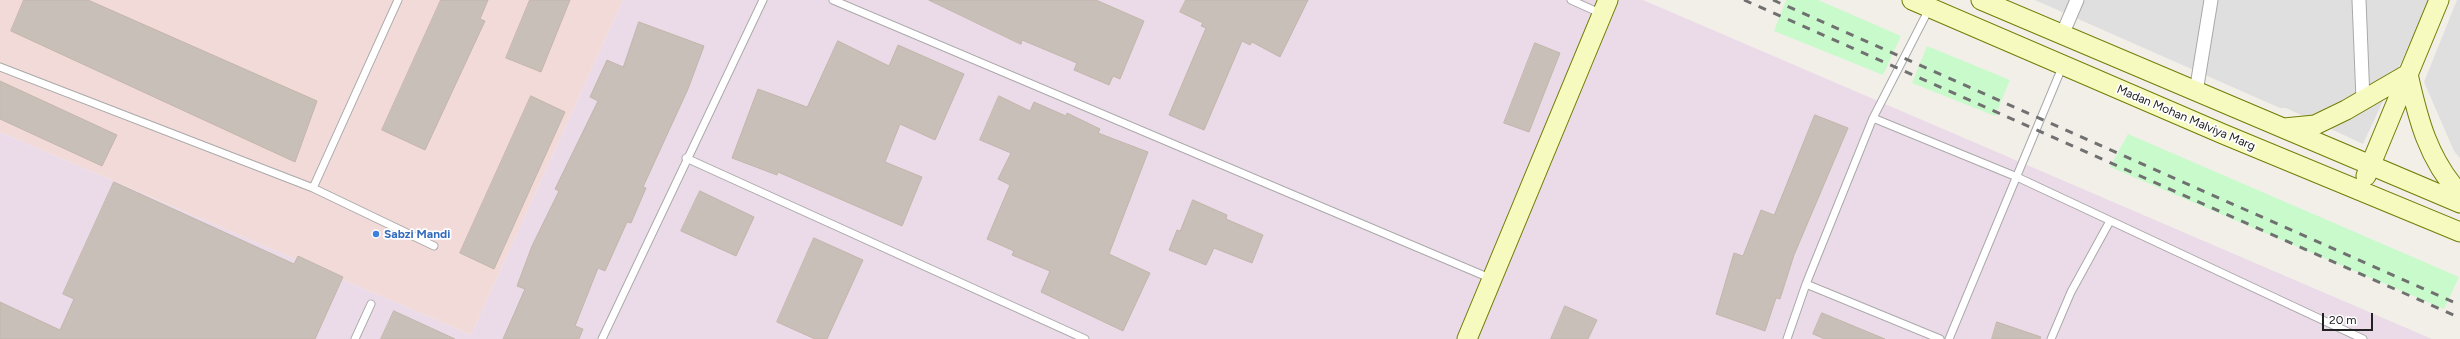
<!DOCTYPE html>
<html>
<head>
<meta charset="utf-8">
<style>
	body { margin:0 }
	#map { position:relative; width:2460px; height:339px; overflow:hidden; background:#f2efe9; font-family:Figtree,sans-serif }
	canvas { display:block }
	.scale { position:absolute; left:2322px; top:313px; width:51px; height:18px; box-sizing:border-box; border:2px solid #222; border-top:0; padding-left:5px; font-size:12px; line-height:14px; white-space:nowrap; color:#222; -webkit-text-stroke:3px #fff; paint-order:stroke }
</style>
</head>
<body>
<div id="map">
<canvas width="2460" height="339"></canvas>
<div class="scale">20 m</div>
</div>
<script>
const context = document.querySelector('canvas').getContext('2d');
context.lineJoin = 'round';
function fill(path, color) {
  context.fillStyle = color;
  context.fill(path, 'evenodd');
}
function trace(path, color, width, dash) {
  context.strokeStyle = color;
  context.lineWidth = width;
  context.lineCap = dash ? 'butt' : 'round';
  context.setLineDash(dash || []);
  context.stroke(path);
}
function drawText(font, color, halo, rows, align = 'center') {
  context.font = font + ' Figtree,sans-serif';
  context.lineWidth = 3.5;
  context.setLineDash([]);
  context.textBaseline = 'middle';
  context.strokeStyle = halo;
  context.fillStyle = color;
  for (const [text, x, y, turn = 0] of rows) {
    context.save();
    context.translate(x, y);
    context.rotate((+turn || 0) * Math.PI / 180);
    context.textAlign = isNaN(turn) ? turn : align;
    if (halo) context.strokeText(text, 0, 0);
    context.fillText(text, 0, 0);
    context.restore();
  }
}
const residential = new Path2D(`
	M2035,0h395l-67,144 -77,-36h-6z
	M2457,0h3v158l-6,-7 -30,-69z`);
const commercial = new Path2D(`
	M0,0h623l-152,335 -471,-203z`);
const industrial = new Path2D(`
	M623,0h1020l789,339h-2432v-207l471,203z`);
const park = new Path2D(`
	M1786,0h32l83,36 -18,39 -109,-44z
	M1927,46l83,34 -15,36 -83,-33z
	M2128,134l331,143 -15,32 -334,-142z`);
const building = new Path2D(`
	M24,0h64l229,101 -22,61 -284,-131z
	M441,0h47l-8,19 5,2 -60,129 -43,-20z
	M530,0h40l-29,72 -35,-14z
	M929,0h167l48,21 -24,58 -7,-3 -4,9 -35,-15 3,-7 -55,-23 -1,4z
	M1186,0h122l-28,57 -28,-15 -2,3 -8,-4 -38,89 -35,-15 37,-87 -5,-2 2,-3 -23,-11z
	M639,22l65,24 -16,43 -45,98 3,1 -15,35 -4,-1 -22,49 -7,-3 -23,58 8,3 -4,10h-76l22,-50 -8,-3 15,-40 27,-55 -4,-2 43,-88 -8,-4 17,-37 16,7z
	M838,41l51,25 9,-21 66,29 -29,66 -35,-16 -15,38 37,15 -20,49 -124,-54 -1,3 -45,-17 26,-69 49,18z
	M1535,43l25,10 -31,79 -25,-9z
	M0,81l117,54 -15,31 -102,-47z
	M531,96l34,16 -71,157 -34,-16z
	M999,96l31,15 4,-9 32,14 1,-3 33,16 -2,4 50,19 -39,102 41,19 -27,58 -82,-39 9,-21 -38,-16 2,-4 -27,-12 23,-54 -12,-6 13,-26 -31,-13z
	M1815,115l33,13 -54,127 -14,44 -4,-1 -11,33 -49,-17 18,-61 9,3 18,-46 13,5z
	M114,182l180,82 4,-8 45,21 -28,62h-315v-37l60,28 14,-31 -11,-5z
	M700,191l54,26 -18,39 -55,-25z
	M1193,200l34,15 -1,4 37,16 -11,28 -38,-15 -8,17 -37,-15 8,-20 3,1z
	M814,238l49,22 -36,79h-12l-38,-17z
	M1565,306l32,14 -9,19h-37z
	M394,311l61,28h-74z
	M1822,313l63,26h-60l-12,-5z
	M1997,322l44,15 -1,2h-48z`);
const lane = new Path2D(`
	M833,0l659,279
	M1571,0l31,14
	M1929,9l-56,109 -67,166 134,55
	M0,67l313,121 121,58
	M1873,118l144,59 346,162
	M686,158l399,181
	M313,188l85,-188
	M355,339l16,-35
	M602,339l161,-339
	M1787,339l19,-55
	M1949,339l114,-274
	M2051,339l20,-47 39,-71`);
const street = new Path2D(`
	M2359,0l4,100
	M2062,35l15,-35
	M2196,92l15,-92`);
const secondary = new Path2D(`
	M1912,0l311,134 237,98
	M1981,0l479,203
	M2284,128l31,-3 31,-15 62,-36c10,45 20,85 52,120
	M2366,176l73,-176
	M1467,339l141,-339`);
const rail = new Path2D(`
	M1744,0l716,318
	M1773,0l687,305`);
const markers = [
	[376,234,4,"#3f7fe0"]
];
const streetNames = [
	["Madan Mohan Malviya Marg",2186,118,23]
];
const shopNames = [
	["Sabzi Mandi",384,234]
];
fill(residential, '#e0dfdf');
fill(commercial, '#f2dad9');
fill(industrial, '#ebdbe8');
fill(park, '#c8facc');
fill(building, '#c7bfb8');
trace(building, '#c4b6ab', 1);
trace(lane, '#a9a9a9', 9);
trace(street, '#a9a9a9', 15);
trace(secondary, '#707d05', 21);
trace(lane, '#fff', 7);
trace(street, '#fff', 13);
trace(secondary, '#f7fabf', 19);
trace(rail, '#707070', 3, [8, 8]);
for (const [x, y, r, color] of markers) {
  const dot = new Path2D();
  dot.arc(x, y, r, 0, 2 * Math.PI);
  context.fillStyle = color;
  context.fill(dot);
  trace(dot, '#fff', 1.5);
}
drawText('12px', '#222', '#fff', streetNames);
drawText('bold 12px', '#366cbe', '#fff', shopNames, 'left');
</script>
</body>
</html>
